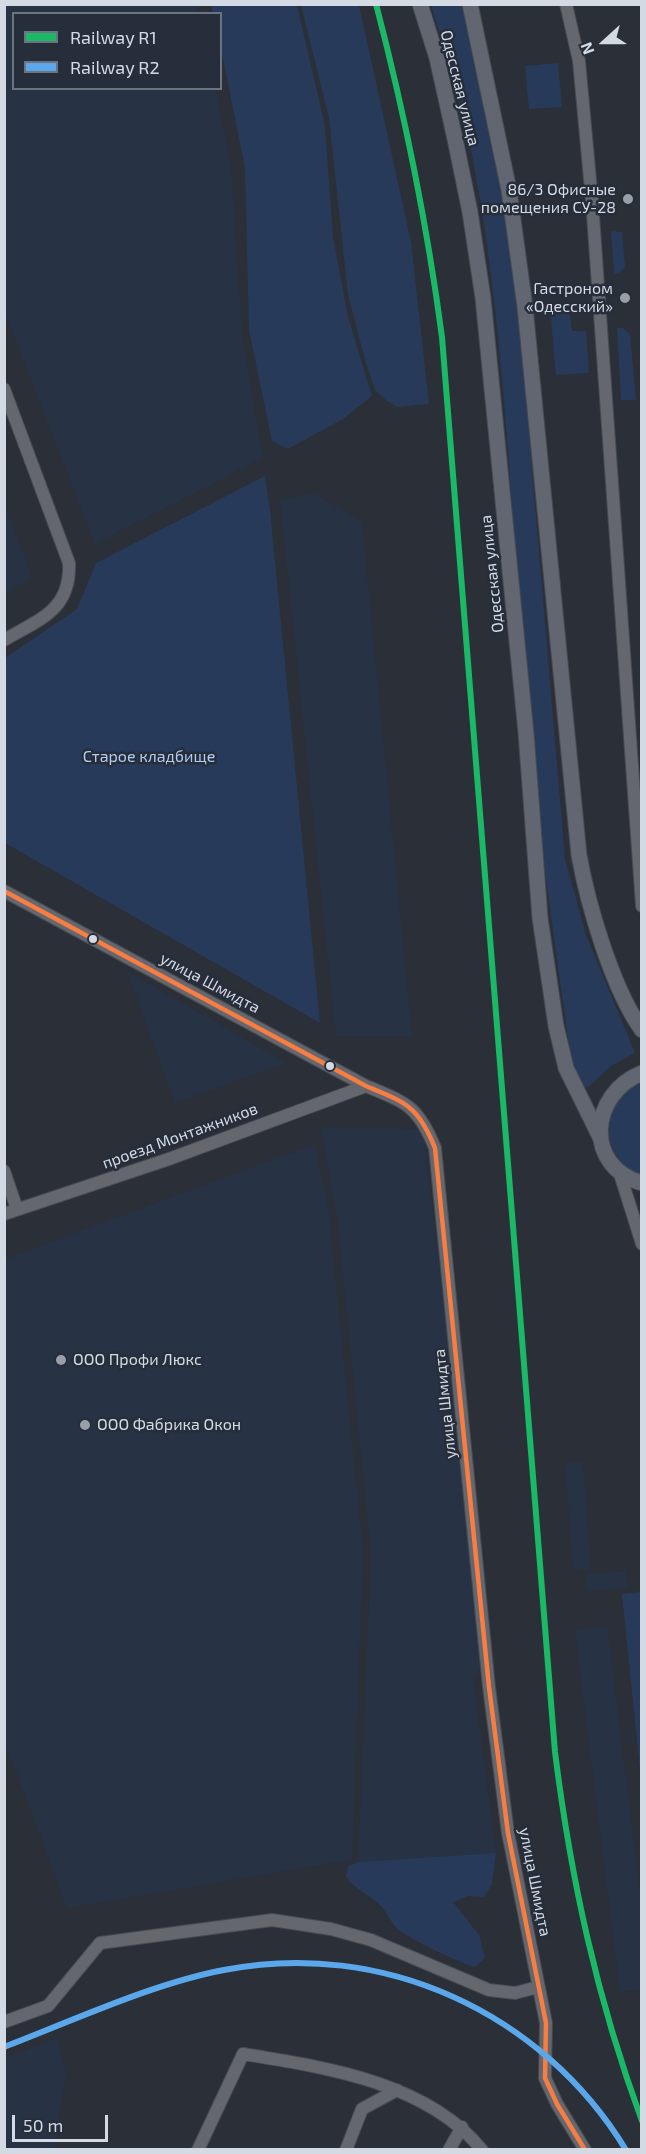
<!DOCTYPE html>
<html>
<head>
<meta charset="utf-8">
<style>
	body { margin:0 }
	#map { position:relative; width:646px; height:2154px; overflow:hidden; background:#2b2f37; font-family:"Exo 2",sans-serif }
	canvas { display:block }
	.frame { position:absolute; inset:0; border:6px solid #d4dae3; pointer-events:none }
	.legend { position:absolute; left:12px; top:12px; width:210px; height:78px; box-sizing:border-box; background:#262e3c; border:2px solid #6c737f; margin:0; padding:8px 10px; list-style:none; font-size:18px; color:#d4dae3 }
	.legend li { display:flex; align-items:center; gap:12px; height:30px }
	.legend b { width:30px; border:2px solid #6c737f }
	.north { position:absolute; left:574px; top:12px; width:60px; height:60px; -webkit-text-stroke:4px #262e3c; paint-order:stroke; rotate:249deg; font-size:16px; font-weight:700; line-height:24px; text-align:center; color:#d4dae3 }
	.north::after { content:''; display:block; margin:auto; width:21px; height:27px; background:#d4dae3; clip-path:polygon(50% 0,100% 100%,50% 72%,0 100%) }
	.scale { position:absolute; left:12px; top:2115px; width:96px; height:27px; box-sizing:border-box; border:3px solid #d4dae3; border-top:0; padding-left:8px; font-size:18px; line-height:21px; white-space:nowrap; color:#d4dae3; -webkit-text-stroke:4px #262e3c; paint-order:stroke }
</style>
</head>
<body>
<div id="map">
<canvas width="646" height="2154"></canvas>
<div class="frame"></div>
<ul class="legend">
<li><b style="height:8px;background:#1ab867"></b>Railway R1</li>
<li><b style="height:8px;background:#5aa8eb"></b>Railway R2</li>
</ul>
<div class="north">N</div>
<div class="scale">50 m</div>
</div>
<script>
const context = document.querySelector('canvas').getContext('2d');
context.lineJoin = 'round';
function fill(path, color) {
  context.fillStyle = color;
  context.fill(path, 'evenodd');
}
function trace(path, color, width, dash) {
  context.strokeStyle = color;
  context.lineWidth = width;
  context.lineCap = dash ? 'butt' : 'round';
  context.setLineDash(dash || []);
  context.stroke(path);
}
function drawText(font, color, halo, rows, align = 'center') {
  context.font = font + ' "Exo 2",sans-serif';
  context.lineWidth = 5;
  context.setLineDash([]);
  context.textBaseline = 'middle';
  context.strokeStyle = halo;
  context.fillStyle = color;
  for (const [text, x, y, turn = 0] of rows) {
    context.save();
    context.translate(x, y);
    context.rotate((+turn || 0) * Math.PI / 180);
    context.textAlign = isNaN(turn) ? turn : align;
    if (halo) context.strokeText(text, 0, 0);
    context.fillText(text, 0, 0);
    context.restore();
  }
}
const built = new Path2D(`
	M5,4l192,1 1,8 -184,1v74l201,1 16,76 11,170 21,123 -168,86 -90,-231z
	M314,493l48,29 50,514h-76l-56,-536z
	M5,505l27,72 -27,17h-1z
	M127,971l159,92 -111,40z
	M321,1127l102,2 63,536 -13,12 23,176 -138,9 13,-310 -34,-335z
	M315,1144l14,71 34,334 -11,311 -285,48 -62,-166v-483z
	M583,1462l8,107 -18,1 -8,-107z
	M626,1571l2,17 -41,3 -1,-17z
	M607,1626l35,281 -1,83 -21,2 -45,-362z
	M57,2038l9,33 -11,78h-50v-91z`);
const green = new Path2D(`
	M211,5h86l28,121 8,111 15,80 24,79 -29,23 -55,30 -16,-8 -23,-111 -4,-162 -24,-119 -1,-35 -7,-1z
	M301,5h58l52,237 18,162 -32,3 -11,-7 -11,-10 -10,-30 -17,-65 -19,-177z
	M431,5h33l38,182 13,81 50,591 21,76 49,118 -24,13 -24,22 -5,-3 -10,-18c-16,-118 -34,-235 -45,-354 -16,-178 -19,-359 -51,-537 -10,-58 -28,-115 -45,-171z
	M558,63l4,44 -33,2 -4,-43z
	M611,231l11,1 3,35 -6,6 -5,1z
	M569,306l3,25h14l3,42 -33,2 -6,-67z
	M617,328h6l7,6 6,66h-15z
	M265,476l5,34 50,513 -315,-180v-185l72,-49 19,-46z
	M641,1081v94c-29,-9 -42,-48 -25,-73 7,-10 15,-15 25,-21z
	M641,1592h1l-1,188 -19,-186z
	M496,1853l-4,31 -8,13 -16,-1 -15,6 26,33 6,23 -10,9c-11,-2 -67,-29 -76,-37 -9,-7 -12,-19 -20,-26 -11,-10 -24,-15 -33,-27l2,-11 10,-4z`);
const minor = new Path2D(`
	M566,4l13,57 13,140 50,705
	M4,389l65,174c2,47 -29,56 -65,77
	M4,891l362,195c41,17 52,20 69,62l54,539 19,146 38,190 -1,55 12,26 28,46
	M4,1171l13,38
	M619,1171l23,73
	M4,1214l165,-55 197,-73
	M4,2022l44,-16 52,-63 172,-23 59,9 40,11 118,50 26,3 23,-6
	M198,2150l45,-96c81,13 184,28 239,96
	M346,2150l16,-41 35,-19
	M449,2150l13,-23`);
const major = new Path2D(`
	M420,4l17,54 18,81 15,73 13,86 43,435 14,185 16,108 10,42 34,69
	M470,4l39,186 16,117 54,548c9,50 33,133 63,175
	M642,1073c-53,21 -58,94 0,110`);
const bus1 = new Path2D(`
	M4,891l362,195c41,17 52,20 69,62l54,539 19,146 38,190 -1,55 12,26 28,46`);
const rail1 = new Path2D(`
	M376,4c29,111 51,220 66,333l113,1415c16,128 42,247 87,369`);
const rail2 = new Path2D(`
	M4,2047c68,-26 150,-64 220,-77 158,-31 318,42 402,180`);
const markers = [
	[628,199,6,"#999ea7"],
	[625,298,6,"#999ea7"],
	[93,939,5,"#d4dae3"],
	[330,1066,5,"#d4dae3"],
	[61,1360,6,"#999ea7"],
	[85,1425,6,"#999ea7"]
];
const streetNames = [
	["Одесская улица",460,88,76],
	["Одесская улица",492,574,-96],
	["улица Шмидта",210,983,28],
	["проезд Монтажников",180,1136,-20],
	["улица Шмидта",445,1404,-96],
	["улица Шмидта",535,1882,79]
];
const poiNames = [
	["86/3 Офисные",616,190],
	["помещения СУ-28",616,208],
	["Гастроном",613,289],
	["«Одесский»",613,307],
	["ООО Профи Люкс",73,1360,"left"],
	["ООО Фабрика Окон",97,1425,"left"]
];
const parkNames = [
	["Старое кладбище",149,757]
];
fill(built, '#283245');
fill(green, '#283a59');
trace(minor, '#474a51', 14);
trace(major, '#474a51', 17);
trace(minor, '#64676e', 12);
trace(major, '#616670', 15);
trace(bus1, '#f77d43', 4.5);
trace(rail1, '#1ab867', 6);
trace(rail2, '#5aa8eb', 6);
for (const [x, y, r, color] of markers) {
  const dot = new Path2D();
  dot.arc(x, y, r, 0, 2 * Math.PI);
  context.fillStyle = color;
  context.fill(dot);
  trace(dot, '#262e3c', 2);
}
drawText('16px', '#d4dae3', '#262e3c', streetNames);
drawText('16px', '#d4dae3', '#262e3c', poiNames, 'right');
drawText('16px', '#b2caf2', '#262e3c', parkNames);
</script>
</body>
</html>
